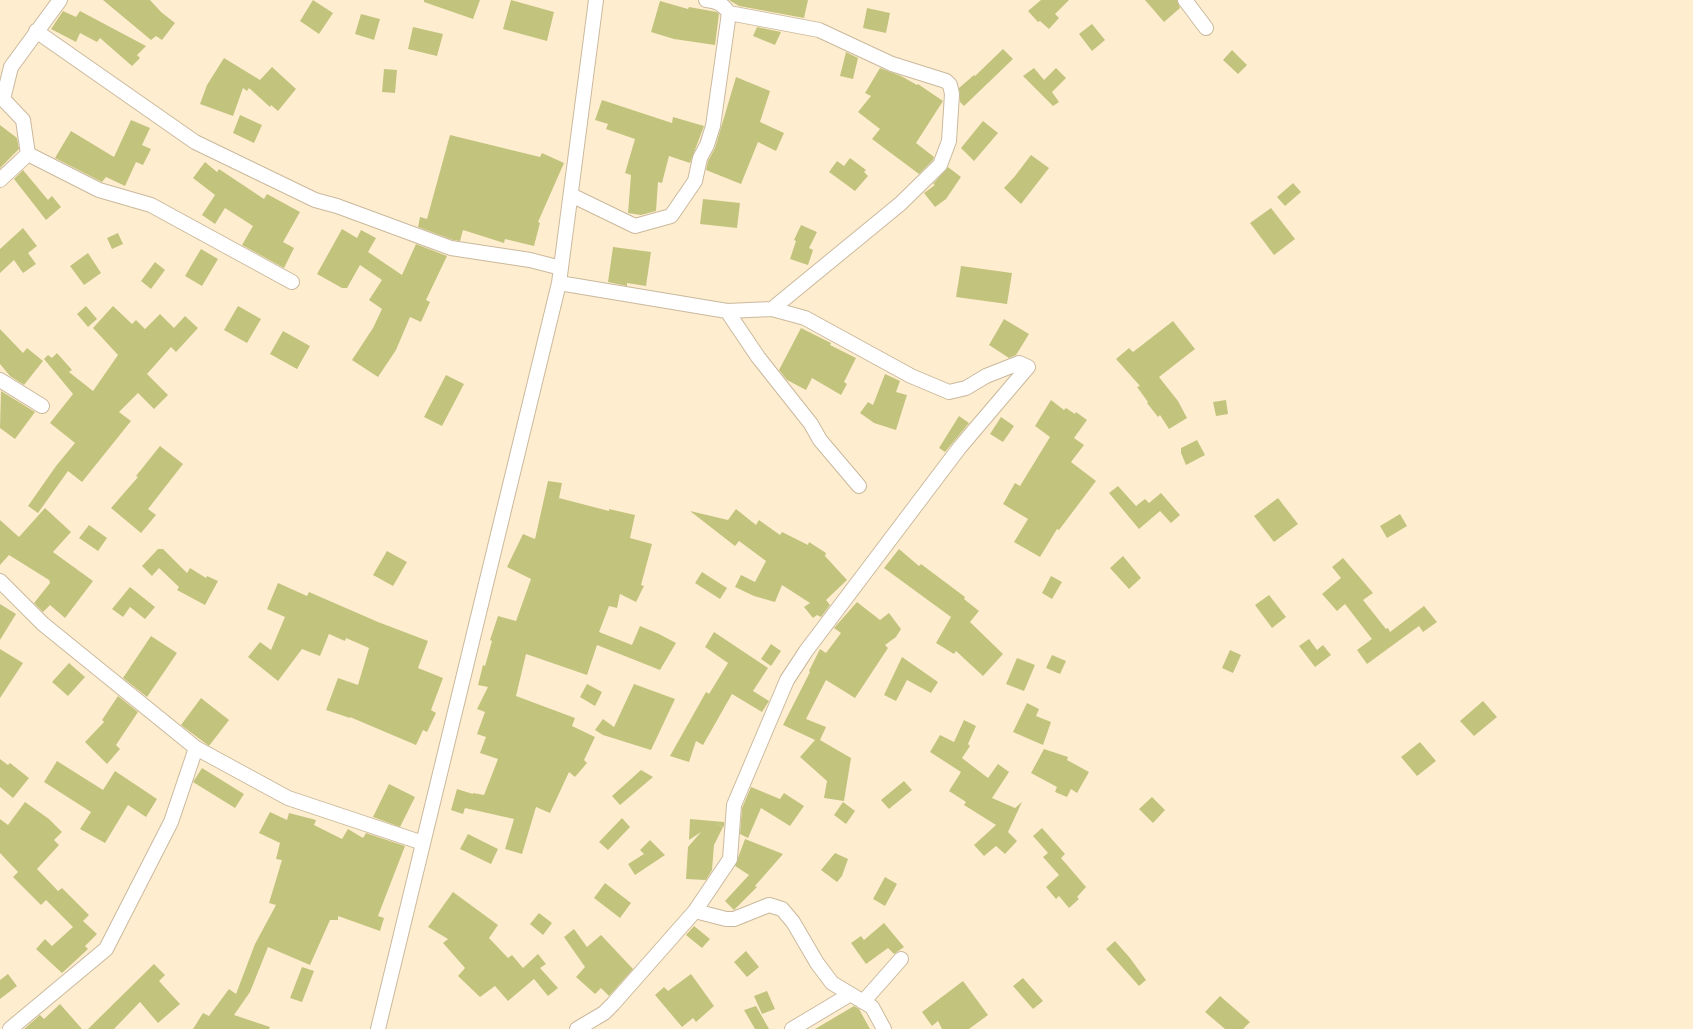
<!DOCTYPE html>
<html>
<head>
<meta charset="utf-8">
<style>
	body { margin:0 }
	canvas { display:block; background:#ffedcf }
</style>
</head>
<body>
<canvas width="1693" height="1029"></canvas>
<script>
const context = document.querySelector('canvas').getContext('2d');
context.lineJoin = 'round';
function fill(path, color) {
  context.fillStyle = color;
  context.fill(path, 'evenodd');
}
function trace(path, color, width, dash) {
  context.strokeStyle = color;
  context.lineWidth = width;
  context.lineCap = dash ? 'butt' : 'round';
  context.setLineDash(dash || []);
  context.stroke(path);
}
const building = new Path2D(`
	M103,0h47l11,12 14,11 -13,17 -6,-4 -5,4z
	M313,0l20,13 -14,21 -19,-13z
	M424,0h56l-7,19 -49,-17z
	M511,0l43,12 -7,29 -44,-12z
	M729,0h79l-4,18 -65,-12z
	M1041,0h28l-14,14 4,4 -10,11 -9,-8 -2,1 -10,-11z
	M1145,0h32l3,8 -16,14z
	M660,1l28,8 1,-2 28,5 2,2 -4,31 -41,-6 -23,-7z
	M867,8l23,5 -4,20 -23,-5z
	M63,11l13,6 4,-6 66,35 -9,9 3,3 -8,8 -32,-28 -3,4 -17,-9 -4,9 -25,-13z
	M361,14l19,5 -6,21 -19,-6z
	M1092,24l13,16 -13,11 -13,-17z
	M413,27l30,7 -6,22 -29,-7z
	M757,27l24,5 -6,13 -22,-9z
	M1003,49l10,10 -49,47 -4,-4 -1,-14 15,-13 1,1z
	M1232,50l15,15 -9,9 -15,-14z
	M846,52l12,6 -5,21 -13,-3z
	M224,58l36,22 12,-13 24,22 -18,22 -7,-6 -1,2 -21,-19 -2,3 -4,-3 -10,28 -33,-12 7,-19z
	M880,68l21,8 16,9 1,-1 25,17 -27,42 18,14 -1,3 -14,14 -47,-35 8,-10 -22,-17 13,-16 -6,-3z
	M1034,68l10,12 12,-12 10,10 -14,14 7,10 -6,4 -30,-30z
	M384,69l13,1 -2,23 -13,-1z
	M736,77l34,14 -10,31 24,11 -8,18 -18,-9 -17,42 -35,-14 2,-9 7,-13z
	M602,100l70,23 1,-6 31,9 -14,37 -21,-7 -7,27 -4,-1 -2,29 -15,4 -13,-2 3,-38 -6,-2 10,-34 -29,-10 2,-5 -13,-4z
	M240,115l22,10 -8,18 -21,-10z
	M131,120l19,8 -8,17 9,4 -8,16 -7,-3 -11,24 -19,-9 -4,5 -47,-24 16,-27 43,26z
	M983,121l15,12 -24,28 -13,-13z
	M0,125l17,13 2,11 -19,19z
	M450,135l90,22 2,-4 22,10 -26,59 2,1 -6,23 -29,-7 -1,4 -41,-13 -3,11 -7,-1 -35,-13 2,-10 7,2z
	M1031,155l18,13 -28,36 -17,-16 11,-12z
	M850,158l16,12 -2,2 4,4 -13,15 -26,-19 8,-11 7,5z
	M205,162l12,10 2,-3 45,30 3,-5 33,18 -17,30 11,6 -10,20 -42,-23 11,-19 -28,-18 -10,16 -13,-9 13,-20 -22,-17z
	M948,167l13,10 -15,22 -11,8 -11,-14 11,-8 -2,-1z
	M23,170l25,30 4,-4 9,11 -15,13 -32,-41z
	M1293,183l8,9 -16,14 -8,-9z
	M703,199l37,4 -3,25 -37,-4z
	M1271,208l24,31 -21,16 -24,-32z
	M801,225l16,7 -8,16 4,2 -5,15 -18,-6 6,-18 -2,-1z
	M23,228l14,18 -9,7 8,11 -13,9 -9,-13 -14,13v-24z
	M342,229l15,9 4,-8 15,8 -8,14 34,23 14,-31 31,12 -21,44 4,2 -9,20 -11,-5 -14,33 -18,27 -26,-17 21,-32 9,-19 -13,-9 13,-20 -22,-15 -13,23h-5l-25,-14z
	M118,233l5,11 -11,5 -5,-11z
	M613,247l38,5 -5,34 -19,-3v3l-19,-4z
	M201,249l17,10 -16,27 -17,-10z
	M88,253l13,20 -17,12 -14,-19z
	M155,262l10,8 -14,19 -10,-8z
	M961,266l51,7 -5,31 -51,-7z
	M86,306l11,13 -9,8 -11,-13z
	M113,306l19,18 4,-4 9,9 15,-15 14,14 11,-12 13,12 -22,24 -5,-5 -24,27 21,21 -14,14 -16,-16 -19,19 12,9 -49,61 -14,-11 -30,42 -10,-7 28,-40 19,-23 -25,-20 23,-29 -29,-35 4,-4 4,3 5,-5 15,17 -3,2 24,19 25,-36 -25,-27z
	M238,306l23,13 -14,24 -23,-13z
	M1004,319l25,15 -13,21 -7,3 -20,-13z
	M1173,321l22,28 -36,28 19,24 9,17 -18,11 -9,-14 -2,2 -11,-14 1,-1 -11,-15 3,-1 -24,-27 13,-11 4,4z
	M801,328l30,15 -1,2 26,13 -12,24 3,2 -6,11 -29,-17 -6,12 -19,-10 -8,-10z
	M0,329l23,24 4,-5 16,13 -19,24 -14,-9 -10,-12z
	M283,331l27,15 -13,23 -27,-15z
	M885,374l15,7 -4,11 11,3 -11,35 -22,-7 -14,-10 8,-11 5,3z
	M446,375l18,9 -22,42 -18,-9z
	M1,391l34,21 -20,27 -15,-11z
	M1051,400l13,10 2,-2 9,6 1,-2 11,8 -13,18 10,7 -13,17 25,19 -37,49 -2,-1 -17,28 -26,-15 14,-23 -25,-15 12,-21 5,3 30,-49 -15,-11z
	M1226,400l2,14 -12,2 -3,-14z
	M959,416l10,7 -24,29 -6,-4z
	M1001,417l13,9 -11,16 -13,-8z
	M1197,440l8,15 -19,10 -5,-12v-5z
	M160,446l23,18 -35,45 8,6 -15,18 -30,-25 27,-31 -2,-1z
	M548,481l14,2 -3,15 50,13v-2l26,6 -5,23 22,6 -11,41 3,1 -8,16 -16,-8 -3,14 -8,-2 -10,26 33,13 8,-19 19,8 17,9 -16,27 -63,-25 -10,30 -61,-21 -10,42 59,22 -3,8 23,11 -11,23 3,3 -12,14 -6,-5 -19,41 -14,-6 -14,47 -17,-5 9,-30 -49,-11 -2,6 -12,-4 6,-21 16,5v-1l11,2 14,-36 -18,-6 6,-16 -9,-3 8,-22 -8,-3 11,-22 -10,-2 5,-20 2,1 7,-25 -2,-1 8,-24 18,5 15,-42 -24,-12 16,-33 12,5z
	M1118,486l18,20 9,-7 4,4 12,-10 19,22 -9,8 -11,-12 -21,18 -30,-36z
	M1278,498l20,26 -24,18 -20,-26z
	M45,508l26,24 -18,20 40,29 -28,37 -15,-13 -7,7 -9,-9 16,-20 -1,-3 -40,-25 -9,10v-45l19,17z
	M736,509l20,16 3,-5 21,15 2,-3 26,13 1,-3 17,11 -1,3 22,24 -21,20 4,5 -9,12 -4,-2 -4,3 -9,-11 6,-4 -28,-18 -7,17 -21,-6 -19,-9 6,-12 14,7 11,-21 -27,-20 -4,5 -45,-35 38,9z
	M1400,514l7,12 -20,12 -7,-12z
	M89,525l18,13 -9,13 -19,-13z
	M158,549h5l24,24 3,-5 16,10 1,-2 11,5 -13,24 -28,-15 2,-3 -20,-19 -7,8 -10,-10z
	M899,549l20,17 2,-2 44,33 -1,2 15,12 -9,11 33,32 -20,22 -27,-25 -2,3 -18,-11 15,-26 -67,-49z
	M387,551l20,11 -14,24 -20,-11z
	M1123,556l18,22 -12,11 -19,-21z
	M1343,558l30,35 -10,7 23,29 2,-1 2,4 34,-26 13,16 -14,10 -4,-6 -52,38 -10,-14 15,-11 -27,-35 -8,7 -15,-17 19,-16 -9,-11z
	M702,572l25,16 -7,11 -25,-16z
	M1051,576l11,6 -10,17 -10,-6z
	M278,583l29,13 2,-4 69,30 50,19 -10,27 25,10 -12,32 5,3 -9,19 -4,-2 -7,15 -66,-28v1l-24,-8 12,-32 20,7 11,-37 -23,-10 -1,3 -16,-7 -9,22 -18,-7 -24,32 -30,-24 12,-15 11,8 14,-33 -18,-8z
	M130,587l25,20 -10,12 -15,-12 -7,10 -11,-8z
	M1269,595l17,22 -14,11 -17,-23z
	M857,602l23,18 9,-7 12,16 -5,8 -11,8 3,3 -33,50 -29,-18 -20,39 20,8 -6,13 31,18 -7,43 -20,-3 3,-17 -27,-24 15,-17 -32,-15 27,-53 -1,-1 11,-22 6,4 15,-20 -7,-5z
	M0,604l16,10 -16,26z
	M714,632l54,36 -15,23 16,10 -7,11 -30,-18 -29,51 -7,-4 -7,21 -19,-6 36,-64 3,2 19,-31 -23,-16z
	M151,636l26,17 -30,44 -24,-19z
	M1309,639l8,11 6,-5 8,10 -16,12 -16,-21z
	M771,644l10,7 -10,15 -10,-7z
	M0,649l23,14 -23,35z
	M1230,650l11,5 -8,18 -11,-5z
	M1052,655l14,6 -6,13 -14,-6z
	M902,657l36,25 -7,11 -24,-13 -11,21 -12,-6z
	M1017,658l18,7 -11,26 -18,-7z
	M69,663l16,14 -17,19 -16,-14z
	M587,684l15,8 -7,14 -15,-9z
	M634,684l41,15 -24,51 -48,-15 -8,-5 8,-11 11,8z
	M118,696l20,16 -22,33 4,4 -13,15 -22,-22 19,-20 -2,-2z
	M201,698l28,22 -20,26 -28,-21z
	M1483,701l14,16 -23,19 -14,-15z
	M1027,703l12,6 -3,7 15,6 -8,23 -30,-13z
	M964,720l12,6 -8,18 2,2 -8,12 26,20 10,-14 11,8 -17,26 23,10 7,-6 -14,30 9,9 -12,13 -9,-8 -12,10 -10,-11 22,-20 -32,-20 2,-3 -17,-11 12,-19 -31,-20 10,-17 14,7z
	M1420,742l16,19 -19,15 -16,-19z
	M1044,749l24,8 -1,3 22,12 -12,21 -6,-4 -4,8 -12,-5 2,-5 -26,-14z
	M0,759l8,6 2,-2 19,15 -16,20 -13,-11z
	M57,761l46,29 12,-19 42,28 -11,18 -18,-12 -23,38 -25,-14 11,-17 -47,-30z
	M202,768l42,26 -9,14 -42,-26z
	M641,770l12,7 -33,28 -8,-9z
	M904,781l8,9 -23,19 -8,-9z
	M389,784l26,13 -15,30 -27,-10z
	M751,787l29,12 4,-6 20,13 -14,20 -29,-18 -13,30 -8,-4 2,-26z
	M1152,797l13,13 -12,13 -14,-14z
	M25,802l24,17 13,13 -8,8 5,5 -22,24 21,22 4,-3 27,27 -6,6 14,13 -12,12 3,3 -26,24 -26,-24 9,-10 7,7 21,-19 -27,-27 -5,5 -28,-28 5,-5 -18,-19v-34l8,6z
	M843,802l12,9 -9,13 -12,-9z
	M270,812l17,8 2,-7 27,7 -2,5 28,14 6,-10 15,9 3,-5 39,13 -27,70 6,2 -4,13 -42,-15v4h-8l-20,45 -42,-18 -18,45 -16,23 36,12 -1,2h-76l10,-16 6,3 20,-27 7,5 19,-50 21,-39 -7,-2 13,-43 -6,-1 4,-16 -21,-10z
	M622,818l8,9 -22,23 -9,-8z
	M690,819l34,3v5l-10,-4 9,4 -9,18 -2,25 -6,10 -20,-1 2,-32 13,-15 -12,8z
	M1042,828l23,26 -4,4 25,29 -9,10 2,2 -10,9 -10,-12 -3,3 -10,-12 13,-12 -16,-18 5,-4 -15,-17z
	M468,834l30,15 -7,15 -31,-15z
	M745,839l38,15 -28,32 2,1 -23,23 -9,-9 24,-26 -14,-9z
	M650,840l15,15 -30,20 -7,-11 16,-10 -4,-4z
	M835,853l13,6 -6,17 -5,6 -16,-12z
	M885,877l12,7 -12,22 -12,-7z
	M605,883l26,20 -11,15 -26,-20z
	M453,892l45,33 -9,13 19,20 4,-3 11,13 15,-14 8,10 -6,4 18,20 -10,8 -14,-17 -26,22 -13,-15 -15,11 -22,-21 7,-8 -22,-25 5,-4 -20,-12z
	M539,913l13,10 -9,12 -13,-11z
	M884,923l20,24 -10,7 -6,-6 -22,16 -15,-21 10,-7 3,4z
	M694,926l16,13 -8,9 -16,-13z
	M574,929l13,18 14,-12 32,34 -24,27 -8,-8 -6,6 -19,-17 9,-10 -21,-30z
	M1115,941l15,17 16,22 -7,6 -33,-37z
	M746,951l13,16 -12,10 -13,-15z
	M154,964l11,11 -6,6 21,23 -22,19 -18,-21 -26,27h-26z
	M302,967l12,4 -12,31 -12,-4z
	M8,974l9,12 -17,13v-19z
	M691,974l23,32 -18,16 -3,-4 -11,9 -27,-32 9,-8 4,4z
	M1023,978l20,23 -10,8 -20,-23z
	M963,981l25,34 -19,14h-27l-4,-8 -6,5 -10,-14z
	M767,991l8,18 -13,5 -8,-18z
	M1220,996l30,26 -7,7h-18l-20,-17z
	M60,1004l22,25h-58l16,-14 4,4z
	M756,1006l13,23h-14l-11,-19z
	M854,1006l5,3 11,20h-55z`);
const minor = new Path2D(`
	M1185,0l21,28
	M729,13l90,17 73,34 54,17 4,4 2,9 -3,47 -9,24 -40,39 -128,105
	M36,31l159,111 120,58 22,6 114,42 79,12 31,8
	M28,154l71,36 52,15 141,77
	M28,154l-5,-34 -20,-21 8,-32 49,-67
	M0,180l28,-26
	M571,195l64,31 36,-10 24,-35 5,-23 7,-13 6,-19 16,-113c-6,-9 -12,-12 -23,-13
	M559,283l168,28 45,-2 33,9 106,58 38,16 17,-4 20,-12 33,-13 9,4 -68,80 -154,204 -19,29 -53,125 -4,54 -35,52 -82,93 -9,9 -27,16
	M727,311l31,46 53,67 9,16 39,46
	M0,380l42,26
	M0,581l43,43 153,124 92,50 135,45
	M695,911l31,8h8l35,-14 13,4 11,13 24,41 15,20 40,24 12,22
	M863,1002l38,-43
	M10,1029l96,-80 65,-127 25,-74
	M378,1029l181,-746 37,-283
	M792,1029l57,-34`);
fill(building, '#c2c47e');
trace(minor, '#cab99d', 16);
trace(minor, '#fff', 14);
</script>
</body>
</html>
